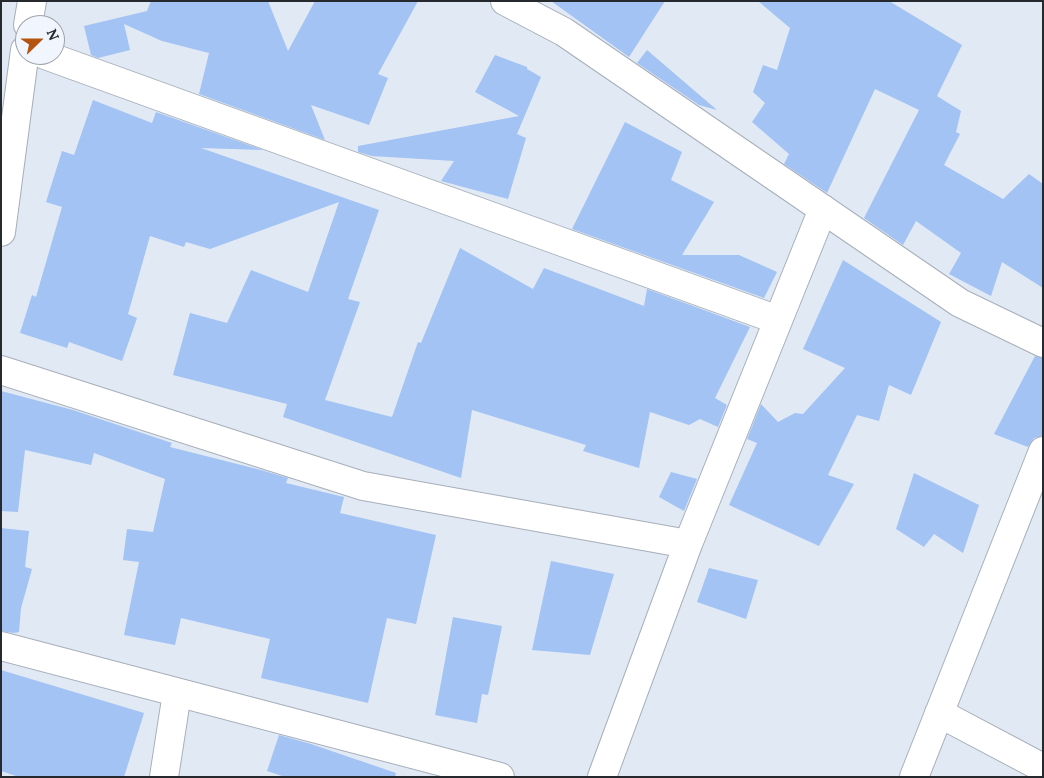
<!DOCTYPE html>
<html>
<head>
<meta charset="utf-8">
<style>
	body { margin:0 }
	#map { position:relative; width:1044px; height:778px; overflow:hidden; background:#e1e9f5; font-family:Lora,serif }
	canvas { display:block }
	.frame { position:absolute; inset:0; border:2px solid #26292d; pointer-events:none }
	.north { position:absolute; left:15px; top:15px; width:50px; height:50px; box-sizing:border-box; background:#f1f6fe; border:1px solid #a0a4aa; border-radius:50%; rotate:68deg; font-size:14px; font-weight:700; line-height:20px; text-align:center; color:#26292d }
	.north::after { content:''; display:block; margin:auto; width:18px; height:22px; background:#b4540f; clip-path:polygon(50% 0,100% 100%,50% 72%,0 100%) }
</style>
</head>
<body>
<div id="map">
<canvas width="1044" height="778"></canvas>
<div class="frame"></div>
<div class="north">N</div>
</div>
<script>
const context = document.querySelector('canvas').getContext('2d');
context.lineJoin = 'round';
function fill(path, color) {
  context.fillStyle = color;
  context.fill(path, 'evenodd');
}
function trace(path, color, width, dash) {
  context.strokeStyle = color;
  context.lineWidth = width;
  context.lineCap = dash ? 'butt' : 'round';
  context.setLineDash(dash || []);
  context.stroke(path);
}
const building = new Path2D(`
	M151,1h117l20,50 27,-50h103l-40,73 10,4 -19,47 -58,-20 14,35 -126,-46 10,-41 -47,-12 -38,-17 6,26 -32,8 -7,-3 -7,-29 63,-15z
	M551,1h114l-36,56z
	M758,1h131l73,44 -25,51 24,15 -5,21 4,2 -16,31 59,34 26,-25 14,10v104l-41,-26 -11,34 -42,-22 12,-21 -45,-32 -13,24 -39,-27 55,-108 -44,-21 -48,104 -43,-29 5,-10 -37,-32 13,-19 -12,-11 10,-27 14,5 13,-42z
	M647,50l70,60 -18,-5 -62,-42z
	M495,55l32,12v2l14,8 -24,57 9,4 -18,61 -67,-18 13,-20 -82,-5 -14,-4v-6l161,-30 -44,-24z
	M93,100l59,23 4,-11 107,38 -62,-2 178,62 -31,89 12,3 -35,98 67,17 26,-75 3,1 39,-95 73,41 11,-21 100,38 3,-17 103,38 -35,71 12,7 -9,22 -18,-8 -11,6 -39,-13 -11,56 -56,-17 3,-6 -114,-35 -11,68 -178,-61 4,-13 -114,-29 17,-62 37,10 24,-53 57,22 31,-90 -129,47 -24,-7 -2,5 -34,-11 -22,78 9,4 -15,43 -53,-19 -2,6 -47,-15 12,-38 4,2 26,-90 -16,-5 16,-51 12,4z
	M625,122l57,30 -11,28 43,22 -32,53h57l38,17 -13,26 -192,-69z
	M843,260l98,62 -30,73 -22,-10 -10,36 -22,-6 -29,60 26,9 -35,62 -90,-41 28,-62 -10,-4 14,-35 17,18 17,-9 8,1 42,-46 -42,-19z
	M1035,356l8,2v78l-9,2 -6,9 -34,-13z
	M1,391l72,19 99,33 -2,4 91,23 27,8 -2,5 58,14 -4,16 96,22 -20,89 -29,-6 -19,85 -107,-25 9,-39 -89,-21 -6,27 -51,-10 15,-73 -16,-2 4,-31 26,3 12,-53 -71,-26 -3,12 -66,-15 -7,62 -17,-1z
	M671,472l26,7 -13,32 -25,-14z
	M914,473l65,32 -16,48 -29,-19 -10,13 -28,-18z
	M1,528l28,3 -4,36 7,2 -11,39 -2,24 -5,1 -13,-2z
	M551,561l63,13 -24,81 -58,-5z
	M709,568l49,12 -12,39 -49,-17z
	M453,617l49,9 -14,69 -6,-1 -5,29 -42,-8z
	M1,670l143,43 -20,64h-105l-18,-6z
	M279,735l32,9 85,29 -1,4h-110l-18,-6z`);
const street = new Path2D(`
	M505,1l59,31 396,271 83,40
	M28,25l4,-24
	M45,55l733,265
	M1,232l24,-182
	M1,370l362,116 325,58
	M1,646l499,131
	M939,713l104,55
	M164,777l13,-84
	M602,777l86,-233 135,-335
	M914,777l129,-326`);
fill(building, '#a2c3f3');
trace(street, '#a7afba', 30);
trace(street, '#fff', 28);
</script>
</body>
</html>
